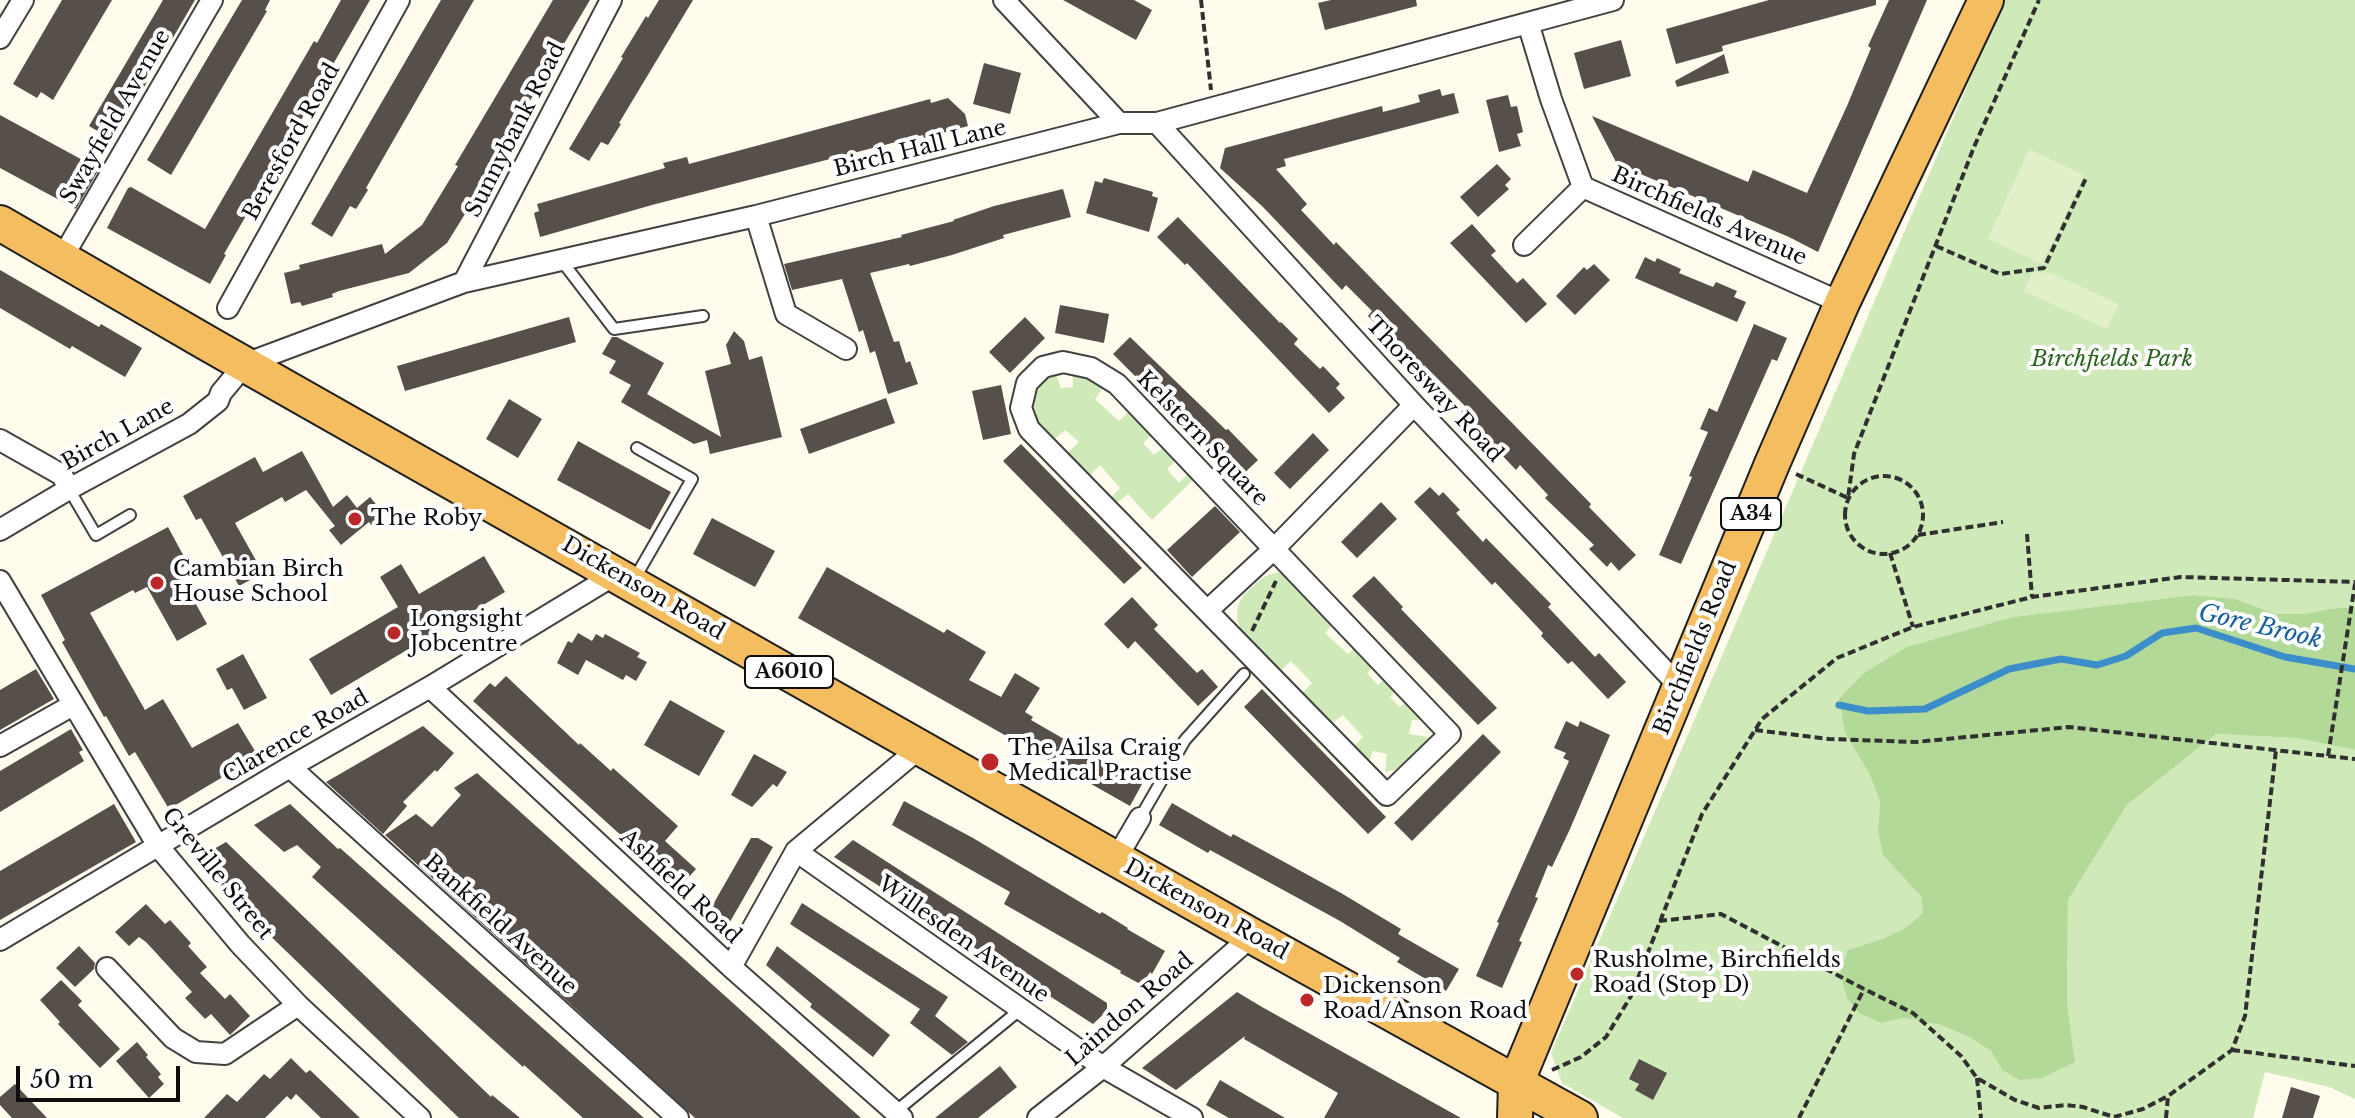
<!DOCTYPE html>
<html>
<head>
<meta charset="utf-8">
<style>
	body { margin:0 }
	#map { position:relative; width:2355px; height:1118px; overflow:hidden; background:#fffcee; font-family:"Libre Baskerville",serif }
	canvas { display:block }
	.scale { position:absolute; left:16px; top:1066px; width:164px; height:36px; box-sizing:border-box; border:4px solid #0e0e0e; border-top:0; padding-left:10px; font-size:24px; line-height:28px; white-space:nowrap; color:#0e0e0e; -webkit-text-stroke:6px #fff; paint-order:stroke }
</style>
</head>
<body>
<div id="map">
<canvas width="2355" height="1118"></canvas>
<div class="scale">50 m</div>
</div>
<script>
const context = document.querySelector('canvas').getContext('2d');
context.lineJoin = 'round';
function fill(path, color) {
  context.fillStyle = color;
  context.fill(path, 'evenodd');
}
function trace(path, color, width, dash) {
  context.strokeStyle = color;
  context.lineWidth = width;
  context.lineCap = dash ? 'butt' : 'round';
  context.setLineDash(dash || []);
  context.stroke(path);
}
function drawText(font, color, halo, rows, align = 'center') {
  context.font = font + ' "Libre Baskerville",serif';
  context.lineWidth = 8;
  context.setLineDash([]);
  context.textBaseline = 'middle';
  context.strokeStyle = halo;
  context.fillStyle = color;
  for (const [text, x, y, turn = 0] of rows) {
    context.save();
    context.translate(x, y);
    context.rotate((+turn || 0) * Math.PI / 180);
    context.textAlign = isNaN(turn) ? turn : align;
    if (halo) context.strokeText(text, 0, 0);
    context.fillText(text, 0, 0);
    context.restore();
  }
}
const green = new Path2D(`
	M2004,0h351v607l-27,2 -22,5h-32l-38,-15 -43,-4 -180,22 -168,116 24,40 11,28 -2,30 29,49 14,16 2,16c-19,23 -47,29 -75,38l33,73 24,-5 36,7 28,12 22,14 11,19 73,-8 -8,-59 1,-103 59,-95 89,-71 80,4 59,12v349l-26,-12 -64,-15 -12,46h-630l-61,-35 -11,-30z
	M1073,371l33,13 -11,15 24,22 13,-13 23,23 -12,12 11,12 14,-11 11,14 -12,11 12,14 12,-12 5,6 -44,43 -24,-26 -14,11 -6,-4 12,-13 -20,-23 -14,14 -22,-23 15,-14 -14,-12 -14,12 -15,-18 -7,-17c5,-16 9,-29 26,-35l6,16 12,-1z
	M1281,572l10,2 46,45 -12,14 23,21 11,-11 20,20 -12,10 11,12 12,-11 11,12 -11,11 10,10 12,-10 16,23h-16l-3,14 19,3 -2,6 -31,27 -10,2 2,-18 -14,-3 -5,13 -18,-14 13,-13 -20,-22 -16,12 -28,-31 13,-13 -21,-22 -13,12c-21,-23 -61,-53 -29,-83 12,-11 16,-16 32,-18z`);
const forest = new Path2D(`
	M2193,595l43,4 39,15h31l22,-5 27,-2v143l-59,-12 -80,-4 -89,71 -59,95 -1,102 8,60 -33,16 -22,2 -18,-10 -11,-19 -22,-14 -28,-12 -36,-7 -24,5 -22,-10 -12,-15 -7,-25 8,-23c27,-9 56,-15 75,-38l-2,-16 -38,-41 -5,-24 2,-30 -11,-28 -24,-40 -6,-34 25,-26 43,-26 106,-30z`);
const pitch = new Path2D(`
	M2029,149l55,26 -42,89 -54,-25z
	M2032,272l19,1 68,31 -12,25 -83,-38z`);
const stream = new Path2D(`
	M1839,705l29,6 57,-2 84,-40 52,-10 36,6 29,-9 36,-23 34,-5 89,29 70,12`);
const building = new Path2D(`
	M62,0h50l-59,100 -12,-8 -4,6 -24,-14z
	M163,0h32l-82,140 -24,-14z
	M242,0h28l-5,10 2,1 -96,164 -24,-15z
	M341,0h29l-146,254 2,1 -16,29 -103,-56 21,-40 3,-1 74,42 109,-188 3,2z
	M441,0h33l-108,188 2,2 -12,19 -6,-3 -18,31 -21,-13z
	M553,0h37l-84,141 3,2 -62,100 -38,30 -70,18 -7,3 1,3 -31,9 -2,-4 -9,2 -7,-31 16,-4 -1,-4 83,-21 3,10 37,-29 36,-59 -3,-1z
	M659,0h34l-74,123 2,1 -13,21 -7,-3 -12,19 -20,-12 54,-91 -2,-1 25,-41 2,2z
	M1063,0h71l18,10 -16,30z
	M1331,0h85l1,6 -92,24 -7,-27z
	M1769,0h107v5l-154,41 1,5 -47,13 -10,-35z
	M1889,0h38l-109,252 -29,-15 -172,-73 -25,-48 156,66 5,-12 54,23 40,-87 24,-58 -3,-2z
	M1621,40l10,36 -47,13 -10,-36z
	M1724,54l5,19 -52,14 -2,-6z
	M984,63l37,10 -11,41 -37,-10z
	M1440,89l2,7 12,-3 5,20 -175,46 2,7 -10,3 31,35 -6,6 33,35 2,-3 255,262 -2,3 47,48 -17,16 -8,-9 -4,5 -18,-18 5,-4 -49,-47 3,-3 -28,-30 -4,5 -55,-58 5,-5 -42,-42 -5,5 -17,-17 1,-2 -35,-35 4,-5 -26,-26 -4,5 -79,-83 -43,-39 5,-20 157,-42 1,6 19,-5 18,-5 -2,-7z
	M1508,95l3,12 6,-1 6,26 -6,2 4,12 -22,6 -13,-52z
	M948,98l17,16 3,12 -44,12 -1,-3 -271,70 -112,32 -6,-24 5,-2 -2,-7 128,-36 -2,-5 24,-6 2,7 241,-65 1,4z
	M0,115l99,54 -23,40 -76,-41z
	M1497,164l14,15 -6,6 4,4 -31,28 -18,-20z
	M1104,178l49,14 -1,4 6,2 -9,34 -63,-19 9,-32 7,2z
	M1063,189l8,28 -68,18 1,3 -52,17 -42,11 -1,-2 -39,9 24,69 5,-1 7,22 4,-2 8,23 -30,10 -13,-43 -5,2 -7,-23 -4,2 -17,-53 -50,11 -8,-26 118,-27 -1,-2 53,-14 -1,-1 41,-14z
	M1178,217l102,106 1,-1 17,17 -4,5 26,25 3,-3 17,18 -4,4 9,10 -16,15 -142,-150 -2,2 -28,-28z
	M1472,224l24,27 -5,4 26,28 6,-5 24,26 -21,19 -76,-80z
	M1645,257l10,5 2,-4 24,11 -2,4 34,14 3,-5 21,9 -3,6 12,5 -9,20 -102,-44z
	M1594,264l16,16 -35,35 -19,-19 28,-29 3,3z
	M0,270l99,57 2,-3 41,24 -17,29 -53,-31 -2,3 -70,-41z
	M1060,305l49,9 -5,29 -49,-10z
	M569,317l7,25 -171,49 -8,-25z
	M1025,317l20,21 -35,35 -21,-21z
	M1754,324l33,14 -10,23 -5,-2 -91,205 -22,-9 33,-78 -3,-1 19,-44 -8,-3 9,-21 8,4z
	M734,331l10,10 5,19 13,-4 20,81 -72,17 -3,-14 -13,4 -73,-42 10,-17 -22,-12 7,-12 -14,-7 10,-17h5l47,26 -17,31 74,43 -16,-66 26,-7 -5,-19z
	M1130,337l96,93 2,-1 30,31 -20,19 -73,-77 -11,-9 -1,1 -40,-40z
	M1001,385l10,49 -28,6 -11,-49z
	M886,398l9,25 -86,31 -9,-25z
	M509,399l33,20 -24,39 -32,-19z
	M1313,433l16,17 -39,39 -16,-16z
	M578,441l93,51 -21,38 -93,-50z
	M1021,444l121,124 -18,16 -121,-123z
	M302,451l31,56 14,-12 10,13 13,-11 15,18 -13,11 -3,-4 -28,23 -12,-15 6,-4 -29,-36 -21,12 -3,-5 -47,26 28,50 -24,13 -38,-68 -5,2 -13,-24 72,-39 8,15z
	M1430,487l9,9 4,-4 17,18 -4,3 27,29 3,-4 65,66 -3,3 47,50 4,-4 27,29 -18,17 -36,-38 -4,3 -27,-28 2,-3 -48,-51 -3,3 -78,-83z
	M1381,502l16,17 -40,39 -16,-16z
	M1215,506l25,26 -48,45 -25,-27z
	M712,518l63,33 -20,36 -62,-33z
	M168,527l20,37 -11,6 30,54 -30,17 -30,-54 -12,6 -2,-3 -43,23 55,97 18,-11 29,49 46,-25 20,33 -89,53 -34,-57 -6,4 -23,-40 -2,1 -42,-75 3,-2 -24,-45z
	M484,556l21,36 -174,103 -22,-36 89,-52 -18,-30 21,-13 18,30z
	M827,567l117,66 3,-4 39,23 -17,28 32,17 14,-24 25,15 -15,24 8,5 -2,3 111,64 -12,22 -332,-188z
	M1374,576l29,31 -2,2 96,99 -19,17 -126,-129z
	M1132,597l26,28 -4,4 43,44 5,-4 16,18 -20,19 -63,-65 -7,8 -24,-25z
	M578,633l14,8 4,-7 7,4 2,-4 35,19 -3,4 10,5 -11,19 -10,-6 -3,5 -37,-20 -8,15 -21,-12 11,-22 4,2z
	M243,654l24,44 -23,12 -12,-22 -5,2 -11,-21z
	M36,669l18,30 -54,31v-40z
	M506,676l73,69 1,-2 31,28 2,-3 65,58 -13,15 31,28 -17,19 -206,-187 17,-18 5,4z
	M1262,689l124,128 -18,17 -124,-127z
	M670,700l55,31 -26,45 -55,-31z
	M1566,721l12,6 2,-6 30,14 -40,94 -18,38 -4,-2 -13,32 3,1 -19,43 3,1 -20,46 -26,-12 23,-53 -2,-1 72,-161 -6,-3 3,-5 -12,-5z
	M423,726l31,27 -17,19 -2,-2 -32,32 4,4 -24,28 -57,-52z
	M71,729l12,21 -4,2 5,9 -84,51v-41z
	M1483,734l18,18 -89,89 -18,-18z
	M754,754l33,18 -10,15 -4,-3 -21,23 -21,-12z
	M477,773l198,178 186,167h-166l-310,-283 31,-21 16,13 29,-32 -7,-7z
	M904,801l69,37 127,76 2,-2 26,16 -1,1 38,22 -13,23 -2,-2 -8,13 -22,-12 1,-2 -117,-67 6,-12 -118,-67z
	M1172,803l59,34 2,-3 108,59 60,36 -3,5 61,35 -13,22 -49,-29 3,-4 -60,-37 -130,-71 -2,3 -49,-28z
	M114,804l22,38 -136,78v-49z
	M290,804l48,45 2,-1 304,270h-61l-59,-53 -1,2 -211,-190 9,-10 -24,-22 -13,7 -30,-27z
	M751,838h7l15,9 -46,80 -20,-12z
	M853,840l254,163v8l-14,13 -259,-167z
	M226,842l265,255 1,-2 28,23h-61l-229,-221 -30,-40z
	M802,903l146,94 -13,19 33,26 -16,13 -42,-32 10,-14 -130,-85z
	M146,904l19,20 5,-4 21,23 -3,3 19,21 -7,6 25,26 5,-5 20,22 -20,19 -19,-21 -6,5 -20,-21 7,-6 -46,-50 -7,-5 -10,9 -14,-14z
	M79,946l16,17 -1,6 -19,18 -19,-19z
	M777,946l113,89 -17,22 -63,-50 2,-3 -46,-39z
	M61,980l21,21 -4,4 42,44 -20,19 -42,-44 2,-2 -20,-22z
	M1237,992l25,15 199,111h-137l14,-25 -94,-54 1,-3 -69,54 -34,-22z
	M137,1042l11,13 -2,2 15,17 -3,3 6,7 -15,14 -33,-37z
	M291,1058l15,15 4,-3 50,48h-39l-25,-24 -5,6 -4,-4 -22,22h-61l23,-24 10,8 27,-28 6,5z
	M1639,1059l28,14 -14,27 -18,-10 4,-6 -10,-5z
	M1000,1066l17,21 -39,31h-43z
	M1220,1080l65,38h-56l-23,-13z
	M15,1084l32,34h-35l-12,-13v-8z
	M2291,1087l29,9 -7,22h-31z`);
const path = new Path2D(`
	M1201,0l10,90
	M1936,246l64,28 44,-6 43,-92
	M1796,474l52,24 6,-44 120,-307 65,-147
	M1845 515a39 39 0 1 1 78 0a39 39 0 1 1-78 0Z
	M2027,534l5,63
	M1918,535l85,-13
	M1890,553l23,74
	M1252,631l24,-50
	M1755,730l74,9 87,3 153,-15 286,32
	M2328,756l27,-172
	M1659,921l62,-7 143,75 49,24 48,43 16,22 38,22 24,8 27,-3 17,2 31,10 29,-8 25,-13 64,-46 13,-34 31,-266
	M2232,1050l123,16
	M1552,1070l29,-13 25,-20 25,-41 71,-182 60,-95 75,-61 76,-31 119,-30 149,-20 174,5
	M1977,1078l4,40
	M1799,1118l65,-129
	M2166,1118l2,-22`);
const service = new Path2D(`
	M561,260l53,69 89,-13
	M69,489l27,46 34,-20
	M635,578l57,-99 -55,-31
	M1140,818l45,-78 59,-66
	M895,1112l126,-103`);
const minor = new Path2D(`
	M1004,0l115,123
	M1528,23l23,76 32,88 259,116
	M0,38l23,-38
	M1157,123l257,282 266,282
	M756,216l30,98 60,35
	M1524,245l59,-58
	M62,258l150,-258
	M464,282l147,-282
	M228,308l171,-308
	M1063,362l28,6 26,16 333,350 -63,61 -358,-366 -8,-21 6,-25 16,-16z
	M0,440l62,35 7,14
	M0,530l69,-41 120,-65 29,-23 3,-8 24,-29 219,-82 292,-66 363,-93h38l456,-123
	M0,581l158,265 82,98 58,61 122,113
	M1207,611l67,-62 140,-144
	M430,687l301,280 171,151
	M0,746l73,-41
	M290,767l388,351
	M796,851l307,216 89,51
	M1116,859l24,-41
	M0,940l290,-173 140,-80 186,-113
	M731,967l65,-116 125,-104
	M107,968l66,70 23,14 29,2 73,-49
	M1038,1118l65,-51 149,-131`);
const trunk = new Path2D(`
	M0,223l207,120 1045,593 328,182
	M1515,1118l1,-35 256,-619 70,-161 144,-303`);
const markers = [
	[355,519,8,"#bc282a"],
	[157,583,8,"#bc282a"],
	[394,633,8,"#bc282a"],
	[990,762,10,"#bc282a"],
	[1577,974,8,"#bc282a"],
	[1307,1000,8,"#bc282a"]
];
const shields = [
	[1751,514,60],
	[789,672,88]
];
const shieldNames = [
	["A34",1751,514],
	["A6010",789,672]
];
const streetNames = [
	["Swayfield Avenue",116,117,-60],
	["Sunnybank Road",516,130,-63],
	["Beresford Road",292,142,-61],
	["Birch Hall Lane",920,149,-14],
	["Birchfields Avenue",1709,217,24],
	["Thoresway Road",1434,390,47],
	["Birch Lane",118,435,-29],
	["Kelstern Square",1202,439,46],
	["Dickenson Road",643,589,30],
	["Birchfields Road",1696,648,-68],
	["Clarence Road",296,737,-30],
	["Greville Street",217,874,51],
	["Ashfield Road",680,887,43],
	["Dickenson Road",1206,910,29],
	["Bankfield Avenue",500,925,42],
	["Willesden Avenue",963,940,35],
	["Laindon Road",1130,1010,-41]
];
const parkNames = [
	["Birchfields Park",2112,360]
];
const poiNames = [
	["The Roby",371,519],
	["Cambian Birch",173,570],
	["House School",173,595],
	["Longsight",410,620],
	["Jobcentre",410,645],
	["The Ailsa Craig",1008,749],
	["Medical Practise",1008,774],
	["Rusholme, Birchfields",1593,961],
	["Road (Stop D)",1593,986],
	["Dickenson",1323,987],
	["Road/Anson Road",1323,1012]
];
const waterNames = [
	["Gore Brook",2260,627,13]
];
fill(green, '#d0e9b9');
fill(forest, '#b3d998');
fill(pitch, '#e2f0ca');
trace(stream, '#3c8ecb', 7);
fill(building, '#564f4a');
trace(service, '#414141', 14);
trace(minor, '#414141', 24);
trace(trunk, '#1f1f1f', 38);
trace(path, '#303030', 4, [8, 4]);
trace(service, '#fff', 10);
trace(minor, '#fff', 20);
trace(trunk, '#f4bd60', 34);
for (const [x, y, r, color] of markers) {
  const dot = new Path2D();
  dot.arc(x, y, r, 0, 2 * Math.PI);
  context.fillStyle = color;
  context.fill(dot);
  trace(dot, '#fff', 3);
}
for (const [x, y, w] of shields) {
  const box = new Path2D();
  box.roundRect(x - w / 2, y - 16, w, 32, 6);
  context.fillStyle = '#fff';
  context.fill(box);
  trace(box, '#0e0e0e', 2);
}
drawText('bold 20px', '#0e0e0e', null, shieldNames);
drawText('22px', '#0e0e0e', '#fff', streetNames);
drawText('italic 22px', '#2b641f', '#fff', parkNames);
drawText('22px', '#0e0e0e', '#fff', poiNames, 'left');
drawText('italic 24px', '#19609e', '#fff', waterNames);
</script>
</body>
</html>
